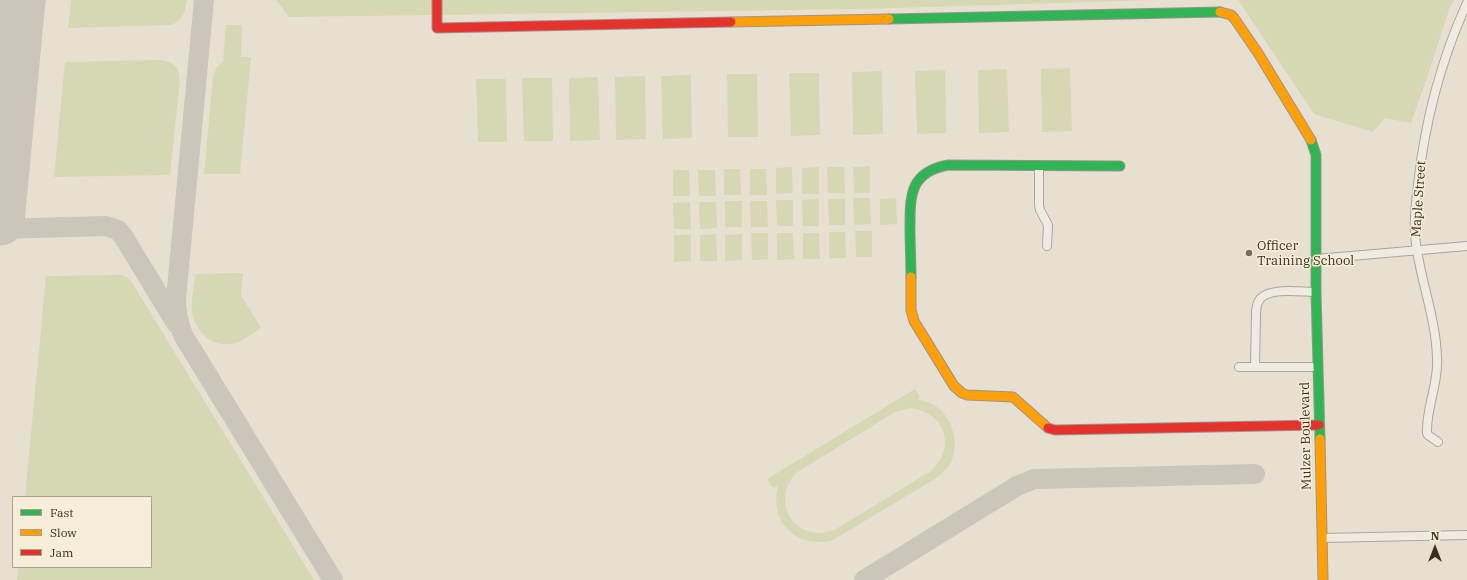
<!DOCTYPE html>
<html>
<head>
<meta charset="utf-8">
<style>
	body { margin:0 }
	#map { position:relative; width:1467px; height:580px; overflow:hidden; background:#e7e0d1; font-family:"IBM Plex Serif",serif }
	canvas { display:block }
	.legend { position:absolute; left:12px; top:496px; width:140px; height:72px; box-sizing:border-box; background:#f7eed8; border:1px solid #ada18e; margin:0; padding:5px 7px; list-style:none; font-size:12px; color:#3d2e20 }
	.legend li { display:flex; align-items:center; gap:8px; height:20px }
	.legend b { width:20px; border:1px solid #ada18e }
	.north { position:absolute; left:1415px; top:528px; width:40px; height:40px; -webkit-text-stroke:3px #f7eed8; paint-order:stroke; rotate:0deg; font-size:11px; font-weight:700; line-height:16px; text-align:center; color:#3d2e20 }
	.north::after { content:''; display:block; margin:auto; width:14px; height:18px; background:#3d2e20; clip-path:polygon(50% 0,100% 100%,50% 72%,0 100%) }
</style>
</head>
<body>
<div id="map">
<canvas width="1467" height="580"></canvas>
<ul class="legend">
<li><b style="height:5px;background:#30b455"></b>Fast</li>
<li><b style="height:5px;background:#ff9f0a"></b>Slow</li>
<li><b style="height:5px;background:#e5322d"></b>Jam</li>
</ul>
<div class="north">N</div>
</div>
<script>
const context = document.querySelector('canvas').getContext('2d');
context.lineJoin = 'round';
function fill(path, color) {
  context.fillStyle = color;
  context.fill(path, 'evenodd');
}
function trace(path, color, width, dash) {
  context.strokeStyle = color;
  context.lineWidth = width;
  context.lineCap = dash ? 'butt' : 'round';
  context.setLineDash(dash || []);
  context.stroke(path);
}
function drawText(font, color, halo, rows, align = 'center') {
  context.font = font + ' "IBM Plex Serif",serif';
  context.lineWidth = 3;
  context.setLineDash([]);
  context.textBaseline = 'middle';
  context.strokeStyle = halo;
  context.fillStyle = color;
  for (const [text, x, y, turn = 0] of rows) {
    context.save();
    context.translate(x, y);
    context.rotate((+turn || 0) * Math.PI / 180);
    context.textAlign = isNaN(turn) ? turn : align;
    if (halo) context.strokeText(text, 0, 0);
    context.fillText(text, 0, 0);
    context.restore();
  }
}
const green = new Path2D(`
	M71,0h116c-2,12 -4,21 -16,25l-103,3z
	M276,0h879l-293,9 -573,8z
	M1236,0h218l-5,10 -23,71 -15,42 -26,-5 -12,14 -59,-18 -76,-114z
	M226,25h16l-1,32h10l-11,117h-36l9,-98 3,-8 7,-7z
	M161,60c12,2 18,6 18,18l1,1 -10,96 -116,2 11,-115z
	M1070,68l2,63 -30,1 -1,-63z
	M1007,69l2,63 -30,1 -1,-63z
	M945,70l1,63 -29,1 -2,-63z
	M882,71l1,63 -30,1 -1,-63z
	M789,73h30l1,62 -29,1z
	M727,74h30l1,63h-30z
	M691,75l1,63 -29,1 -2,-63z
	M645,76l1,63 -30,1 -1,-63z
	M598,77l2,63 -30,1 -1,-63z
	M522,78h30l1,63h-29z
	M476,79h30l1,63h-29z
	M870,166v27h-16l-1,-26z
	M792,167l1,26 -17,1v-26z
	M819,167v27h-17v-26z
	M827,167h17l1,26h-17z
	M724,169h16l1,26h-17z
	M750,169h16l1,26h-17z
	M673,170h16l1,26h-17z
	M698,170h17l1,26h-17z
	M853,198h17l1,26 -17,1z
	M896,198l1,26 -17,1v-26z
	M819,199v27h-16l-1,-26z
	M828,199h17v26h-16z
	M776,200h17v26h-16z
	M725,201h17v26h-17z
	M750,201h17l1,26h-17z
	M690,202l1,27h-17l-1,-26z
	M699,202h17l1,26 -17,1z
	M855,231h17v26h-16z
	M829,232h16l1,26h-17z
	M751,233h17v26l-16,1z
	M777,233h16l1,26 -17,1z
	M803,233h16l1,26h-17z
	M716,234l1,27h-17v-26z
	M742,234v26l-17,1v-26z
	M674,235h17v26l-17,1z
	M243,273l-2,22 20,33c-9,6 -19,14 -30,16 -20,3 -37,-14 -39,-33 -1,-12 2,-25 3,-37z
	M122,275l6,3 3,3 183,299h-297l1,-13h133v-70h-126l21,-221z
	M915,389l5,8 -3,2c7,2 14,4 20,8 17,13 24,40 12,59 -4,5 -9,9 -14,13l-104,62c-37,7 -62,-20 -53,-56l-5,3 -6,-9zM911,408c34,5 46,39 20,63l-95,58c-38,17 -68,-25 -40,-56l99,-61z`);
const taxiway = new Path2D(`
	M204,0l-28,299c0,13 2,23 7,36l150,245
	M0,229l106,-3 12,4 5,6 53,87
	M864,580l153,-94 17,-7 221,-5`);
const runway = new Path2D(`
	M0,221l21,-221`);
const street = new Path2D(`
	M1039,166v39l1,5 8,15 -1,21
	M1316,259l151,-13
	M1239,367h78
	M1255,367l1,-53c0,-5 1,-11 4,-15 10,-12 41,-7 56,-7
	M1438,442l-10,-7 -1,-2c-1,-26 12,-50 10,-75 -1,-39 -16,-76 -21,-114 -3,-19 0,-40 2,-60 7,-62 23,-124 49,-181
	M1322,538l145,-3`);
const fast = new Path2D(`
	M889,19l331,-7
	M1311,140l5,15v137l4,147
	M911,277c0,-16 -1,-33 -1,-49 0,-33 0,-56 38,-63l172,1`);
const slow = new Path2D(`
	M1220,12l11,3 3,3 24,35 53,87
	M731,22l158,-3
	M911,277v33l3,11 40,65 8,7 5,2 46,2 35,31
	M1320,439l3,141`);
const jam = new Path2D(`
	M437,0v28l294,-6
	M1048,428l7,2 264,-5`);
const markers = [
	[1249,253,4,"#786c5e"]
];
const streetNames = [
	["Maple Street",1419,199,-86],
	["Mulzer Boulevard",1306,436,-91]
];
const poiNames = [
	["Officer",1257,246],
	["Training School",1257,261]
];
fill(green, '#d6d7b3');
trace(taxiway, '#cbc5ba', 20);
trace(runway, '#cbc5ba', 49);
trace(street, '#ada599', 10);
trace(fast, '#9c958a', 11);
trace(slow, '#9c958a', 11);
trace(jam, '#9c958a', 11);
trace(street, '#efebe3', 8);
trace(fast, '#30b455', 9);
trace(slow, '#ff9f0a', 9);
trace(jam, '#e5322d', 9);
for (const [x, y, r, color] of markers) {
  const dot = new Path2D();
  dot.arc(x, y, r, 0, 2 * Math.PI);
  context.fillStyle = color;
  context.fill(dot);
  trace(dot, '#f7eed8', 1.5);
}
drawText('13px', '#3d2e20', '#f7eed8', streetNames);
drawText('13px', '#3d2e20', '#f7eed8', poiNames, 'left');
</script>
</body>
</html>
